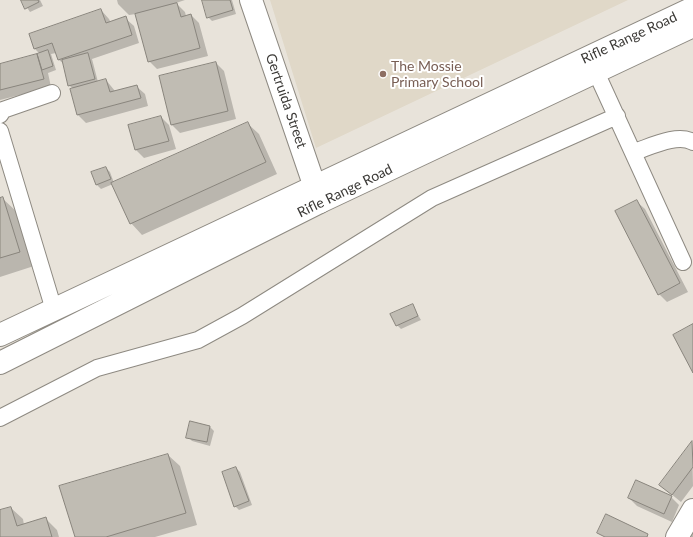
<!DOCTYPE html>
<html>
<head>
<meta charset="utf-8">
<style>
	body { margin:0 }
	canvas { display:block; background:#e8e3da }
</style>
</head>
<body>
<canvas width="693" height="537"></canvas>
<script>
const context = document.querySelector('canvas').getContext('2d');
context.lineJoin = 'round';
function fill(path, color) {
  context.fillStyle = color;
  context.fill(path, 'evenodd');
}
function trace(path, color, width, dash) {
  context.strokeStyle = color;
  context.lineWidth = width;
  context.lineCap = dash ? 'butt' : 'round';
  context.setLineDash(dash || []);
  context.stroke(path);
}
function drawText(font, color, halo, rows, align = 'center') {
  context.font = font + ' Lato,sans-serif';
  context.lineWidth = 4;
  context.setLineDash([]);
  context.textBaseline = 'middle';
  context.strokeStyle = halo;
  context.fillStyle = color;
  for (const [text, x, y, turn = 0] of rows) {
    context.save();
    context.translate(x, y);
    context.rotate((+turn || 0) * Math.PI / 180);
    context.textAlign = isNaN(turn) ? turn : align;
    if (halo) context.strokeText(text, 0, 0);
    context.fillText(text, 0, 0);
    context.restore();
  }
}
const built = new Path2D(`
	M270,0h358l-312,148z`);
const shadow = new Path2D(`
	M22,0h18l3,6 -13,6z
	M117,0h68l-9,3 9,9 1,4 5,-1 8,8 9,33 -51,13 -8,-8 -13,-47 -7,1 -11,-11z
	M203,0h29l4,14 -24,7 -4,-4z
	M101,10l8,9 2,4 14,-5 9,8 5,17 -47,16 6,23 8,-2 9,11 21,-5 9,8 3,12 -62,17 -8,-8 -5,-26 -4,-4 -5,-21 -5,-4 -3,-7 -5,1 5,16 -8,3 3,14 -51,13v-35l37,-9 3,2v-4l-5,-5 -4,-15z
	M216,63l8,8 12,48 -56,14 -8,-8z
	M161,117l8,8 7,24 -32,9 -8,-8z
	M247,123l12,11 18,40 -135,61 -11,-12 -18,-39 -12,5 -4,-4 -5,-12 14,-5 4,4 4,11z
	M2,198l15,14 17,54 -34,11v-78z
	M636,201l9,8 43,83 -21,10 -8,-8z
	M412,305l9,15 -20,9 -4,-4z
	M210,427l4,4 -4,15 -18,-5 -4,-4z
	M692,442l1,44 -12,16 -21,-17z
	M168,455l12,11 17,59 -42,12h-79z
	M236,468l4,4 12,33 -13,5 -4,-4z
	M671,497l8,8 -7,17 -35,-16 -8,-8z
	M11,508l12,11 1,6 21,-7 12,12 2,7h-59v-26z
	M693,528v9h-5z`);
const building = new Path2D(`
	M21,0h17l1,2 -14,7z
	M202,0h28l3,10 -26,8z
	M177,3l4,14 10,-3 9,34 -52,14 -13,-48z
	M101,9l5,14 20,-7 6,19 -74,25 -6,-17 -18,6 -5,-15z
	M48,50l5,16 -11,4 -5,-16z
	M88,53l7,26 -27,7 -6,-26z
	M37,54l7,25 -44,11v-26z
	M216,62l12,49 -57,14 -12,-49z
	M106,79l4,13 27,-7 4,13 -64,17 -7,-26z
	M161,116l8,25 -34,9 -7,-25z
	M248,122l18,40 -136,62 -19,-41z
	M106,167l5,12 -15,6 -5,-13z
	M3,197l17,55 -20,6v-60z
	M637,200l43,83 -22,12 -43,-84z
	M413,304l5,12 -22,10 -6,-12z
	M693,324v49l-20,-38z
	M190,421l20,5 -3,16 -21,-4z
	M692,441l1,26 -21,28 -13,-10z
	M168,454l18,59 -80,24h-31l-16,-51z
	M236,467l13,34 -15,6 -12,-35z
	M636,480l36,16 -8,18 -36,-16z
	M11,507l6,19 29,-9 6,20h-52v-27z
	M606,514l42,20 -1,3h-42l-8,-4z`);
const service = new Path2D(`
	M596,72l87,190
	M0,115l3,-5 49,-17
	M0,131l54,179
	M634,152c16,-5 43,-19 59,-10
	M0,418l97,-50 101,-28 44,-24 190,-118 185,-82`);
const minor = new Path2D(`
	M251,0l69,202
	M677,537l16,-27`);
const secondary = new Path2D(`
	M0,335l693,-327
	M0,363l320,-161 373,-176`);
const markers = [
	[383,74,4,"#8d6e63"]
];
const streetNames = [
	["Rifle Range Road",629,38,-25],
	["Gertruida Street",286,101,71],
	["Rifle Range Road",345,191,-26]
];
const educationNames = [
	["The Mossie",391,66],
	["Primary School",391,82]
];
fill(built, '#e0d8c8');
fill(shadow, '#0003');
fill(building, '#c0bcb3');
trace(building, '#89857d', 1);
trace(service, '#8e8a82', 18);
trace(minor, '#8e8a82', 24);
trace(secondary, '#8e8a82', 24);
trace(service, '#fff', 16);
trace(minor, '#fff', 22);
trace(secondary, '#fff', 22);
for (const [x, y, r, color] of markers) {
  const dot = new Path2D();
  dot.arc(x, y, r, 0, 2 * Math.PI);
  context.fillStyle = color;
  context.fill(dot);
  trace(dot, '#fff', 1.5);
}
drawText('14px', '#3c3a37', '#fff', streetNames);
drawText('14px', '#785e54', '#fff', educationNames, 'left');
</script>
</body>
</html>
